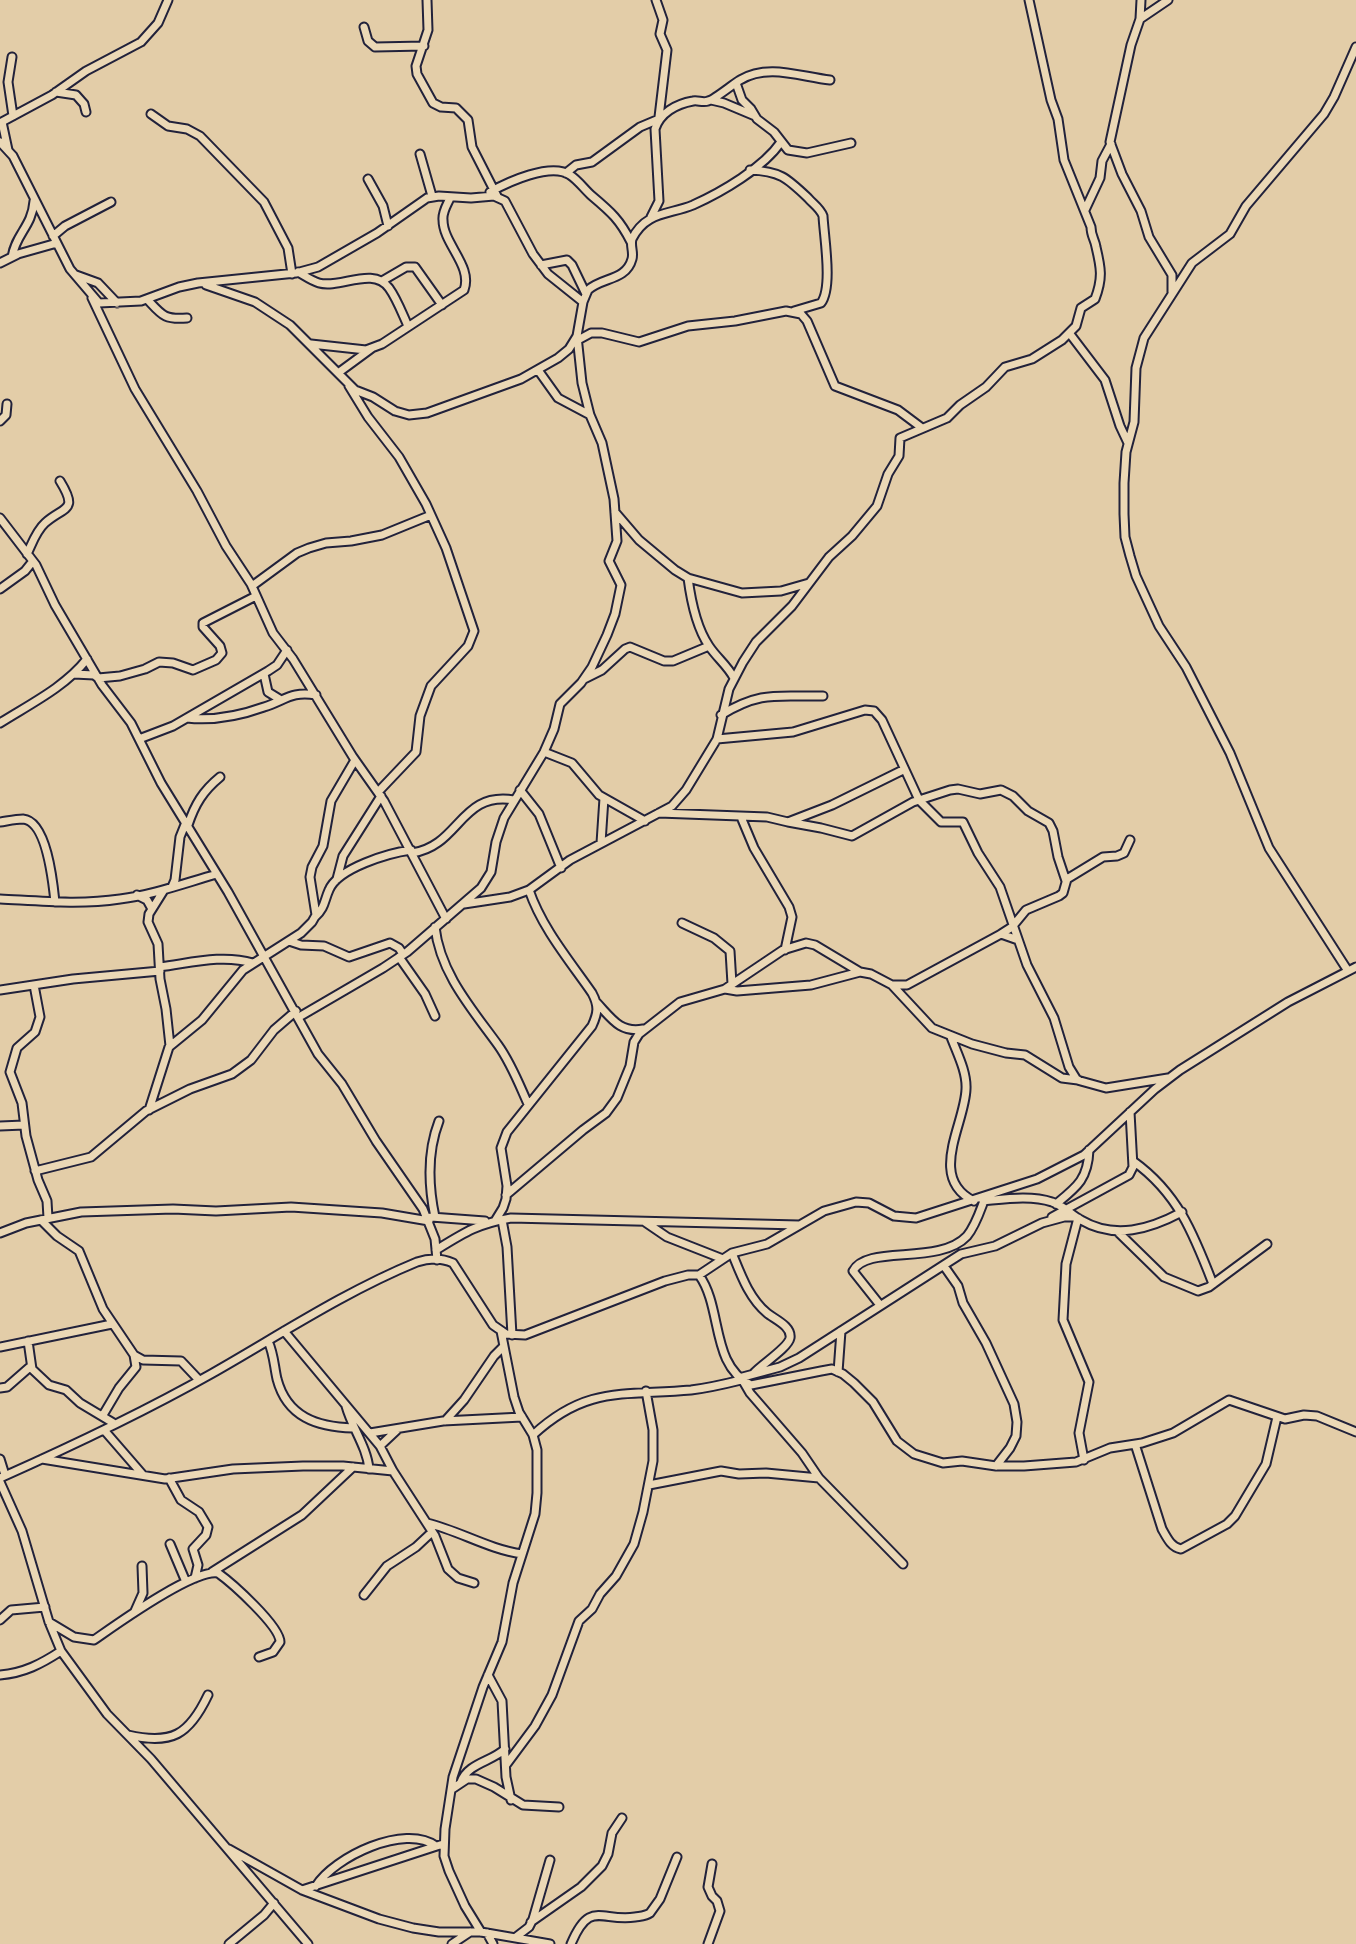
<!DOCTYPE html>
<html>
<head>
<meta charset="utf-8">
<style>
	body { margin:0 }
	canvas { display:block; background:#e3cda8 }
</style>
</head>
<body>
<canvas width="1356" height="1944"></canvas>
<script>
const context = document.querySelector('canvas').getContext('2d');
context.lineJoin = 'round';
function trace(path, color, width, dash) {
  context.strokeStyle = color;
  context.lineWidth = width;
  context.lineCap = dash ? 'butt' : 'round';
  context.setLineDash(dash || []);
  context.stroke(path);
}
const street = new Path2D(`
	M427,0l1,30 -12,36 1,8 16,29 8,4 15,1 12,12 4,27 25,49
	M656,0l7,20 -3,14 7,16 -8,67
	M1141,0l-1,19 -9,26 -21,97 12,32 19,37 8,26 23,38v17
	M1140,19l28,-19
	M364,27l4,14 7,6 49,-1
	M12,57l-4,25 5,34
	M736,83l6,17 9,9 6,10 17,13 14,18 19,3 44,-10
	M56,92l20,3 8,9 2,8
	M711,100l13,3 31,13
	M151,114l17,12 19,3 13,7 64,66 24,46 4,26
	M2,122l6,28
	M0,123l52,-28 34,-24 55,-29 17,-19 10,-23
	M0,142l13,14 57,113 29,34 42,-2 38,-14 19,-4 98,-10 22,-6 59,-34 50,-35 12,-2 32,2 23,-2 11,5 28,53 15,20 35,28
	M420,154l12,42
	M750,170c30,1 37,8 58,28 5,6 12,10 15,18 1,21 10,71 -2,87l-27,8
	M566,173l10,-8 16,-3 48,-35 19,-8
	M368,179l15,27 5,20
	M490,192c18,-10 61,-30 80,-17 8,5 15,15 22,21 19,16 28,24 39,46
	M1085,210l15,-32 2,-17 9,-17
	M651,217l8,-16 -4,-72c5,-16 21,-25 38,-28 5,-1 10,2 15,0 6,-1 25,-17 32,-21 28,-17 61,-3 90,0
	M53,236l12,-10 46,-24
	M12,257c4,-24 20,-30 22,-56
	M0,263l18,-9 39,-11
	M541,265l26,-5 5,5 14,29
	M298,272c7,4 14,9 21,11 21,6 54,-17 70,5 8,11 13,25 19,38
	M76,275l22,8 19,20
	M382,281l24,-14h9l27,38
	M206,285l49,17 35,23 65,65 18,7 22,14 14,4 18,-2 94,-34 37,-21 11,-9 8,-13 6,-34 5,-12c14,-13 38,-9 44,-31 2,-7 -2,-13 0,-20 14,-28 37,-24 61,-34 29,-13 70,-37 88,-63
	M92,298l43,91 62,102 29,55 25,38 22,49 20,26 60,98 31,44 62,118
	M147,299c15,16 17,21 40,19
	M1070,334l35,46 15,46 8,17
	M578,340l13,-7h11l37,9 49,-16 47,-5 51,-10 15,3 6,7 28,65 63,24 24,18
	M311,344l55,6 16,-6 82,-54c9,-24 -21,-46 -21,-70 -1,-8 4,-15 7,-22
	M538,370l20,28 32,17
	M338,373l34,-25
	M349,386l19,31 31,40 27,47 20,44 28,83 -6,15 -37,40 -11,30 -4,36 -38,40
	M0,421l6,-6 1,-11
	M615,512l24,28 36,30 13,8 54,15 39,-2 28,-8
	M0,518l36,47 19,40 47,80 29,38 30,60 67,109 90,162 24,30 34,57 47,68 12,30 2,21
	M27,554c5,-10 9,-23 18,-31 19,-17 34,-11 15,-42
	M688,578c3,23 8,49 21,68 8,12 18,19 25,32
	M252,586l45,-33 12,-5 17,-5 25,-2 31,-6 49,-20
	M0,589l25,-18 8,-10
	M74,674l20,1 4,3 22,-2 25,-7 14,-7 14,1 20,7 23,-10 6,-7 -2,-7 -17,-19v-4l53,-27
	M264,674l4,18 13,8
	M584,679l18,-9 23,-21 5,-2 34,14h9l36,-15
	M721,715c41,-25 57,-18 102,-19
	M187,718c27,3 52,-2 77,-11 22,-7 27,-16 52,-12
	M0,723c30,-19 65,-36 87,-64
	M139,739l34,-13 95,-55 9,-6 10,-15
	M717,739l76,-7 72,-22 9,1 8,9 37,80 22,22h22l15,31 22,34 27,78 27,53 15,49 8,13 29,8 62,-10
	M544,752l28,11 27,32 46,26
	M520,790l19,24 22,54
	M659,813l108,4 21,5 44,-17 71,-35
	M741,817l13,31 35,59 3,10 -7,33
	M0,822c7,-1 16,-3 23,-3 24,2 30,64 32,83
	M788,822l33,6 31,8 61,-34 37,-12 8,-1 22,5 21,-4 12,6 15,15 21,12 4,8 5,26 8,24
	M188,825c7,-21 15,-34 32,-48
	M601,843l3,-45
	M412,853c48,-7 48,-62 102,-53
	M337,879l6,-23 38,-60
	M172,887l3,-7 5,-43 6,-15
	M164,890l-15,24 -1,8 10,22 2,35 6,30 4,37
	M137,895l10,5 5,9
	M0,899c40,2 80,6 120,0 33,-4 65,-16 97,-25
	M464,904l46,-7 19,-7 41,-30 102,-54 14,-16 31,-51 12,-50 14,-27 13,-20 36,-36 37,-49 23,-21 25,-30 11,-32 11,-18 1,-18 47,-20 13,-13 26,-18 19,-20 27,-8 30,-19 14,-14 5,-18 14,-9c8,-21 6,-31 1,-52 -1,-7 -5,-11 -5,-20l-27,-67 -6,-41 -7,-19 -22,-100
	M315,917c10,-9 9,-16 14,-27 9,-22 60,-37 82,-40
	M682,923l32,15 16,13 2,33
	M435,927c5,46 37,82 63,118 13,18 21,39 30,59
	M1001,934l17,6
	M289,941l12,4 23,1 25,11 41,-14 9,5 4,6
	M399,957l26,37 10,22
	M160,967c31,-4 62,-13 93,-4
	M1348,971l-79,-123 -39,-95 -44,-86 -27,-41 -23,-50 -6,-20 -5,-19 -1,-23v-31l2,-31 8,-30 2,-54 8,-30 48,-75 38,-29 16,-28 78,-92 10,-17 22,-50
	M34,985l6,32 -5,15 -18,16 -7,24 12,31 4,33 12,44 9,21 1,17
	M892,985l40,43 40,16 34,9 19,2 37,23 16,2
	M725,989l12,2 74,-6 49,-13
	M0,990l73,-11 87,-8
	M597,1003c15,16 23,30 46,26
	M299,1017l84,-49 24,-16 74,-64 10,-16 5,-30 8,-24 40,-66 10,-23 6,-25 21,-21 11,-16 15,-32 8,-21 6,-29 -12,-24 8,-20 -3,-42 -12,-56 -12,-28 -8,-32 -5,-47
	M951,1037c6,16 16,35 15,52 -1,35 -39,89 8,112
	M149,1110l20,-63 33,-27 41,-50 58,-37 11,-11 4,-7 -6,-38 2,-10 11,-21 8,-45 24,-41
	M0,1126l24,-1
	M1133,1161c45,32 61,74 80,123
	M35,1171l56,-14 55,-46 44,-22 42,-15 19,-14 23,-30 22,-19
	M506,1195l77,-65 23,-17 11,-15 13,-32 4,-24 5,-8 41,-32 45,-13 58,-39 23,-7 9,2 45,27 11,2 21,11h15l94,-51 11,-7 14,-17 33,-14 4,-3 4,-14 36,-22 14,-1 7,-3 6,-13
	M983,1201c22,-2 48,-6 69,1 11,3 19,13 29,18 34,20 69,9 101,-8
	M1056,1204c21,-17 32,-25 33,-54
	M431,1217l54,4
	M435,1217c-7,-33 -8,-65 4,-96
	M1052,1217l77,-42 4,-8 -3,-55
	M1078,1218l-12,46 -3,56 26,62 -10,51 5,27
	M41,1220l16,16 22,15 24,58 31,46 9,5 38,1 18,19
	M502,1220l5,27 5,88
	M495,1221l8,-13 3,-9 1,-13 -6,-38 6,-16 85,-106c6,-13 7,-20 0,-33 -23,-33 -50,-65 -63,-103
	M645,1222l22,15 56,22
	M1117,1231l47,46 34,14 11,-4 58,-43
	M0,1233l26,-10 55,-11 92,-3 43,2 75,-4 91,6 47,8
	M436,1250c29,-18 41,-26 75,-32l288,7
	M732,1253c9,22 17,45 35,60 7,6 25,13 23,25 -2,10 -28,26 -36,35
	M944,1266l14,20 5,17 23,40 28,61 3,18 -1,14 -6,12 -14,18
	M699,1275l33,-22 35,-9 57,-33 32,-9 13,1 25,13 22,2 121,-39 47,-24 71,-66 25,-19 108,-68 68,-35
	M880,1305l-27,-34c14,-27 86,-5 114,-35 9,-11 13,-25 18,-38
	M284,1331l96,115 13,25 42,65 13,33 10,9 16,5
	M28,1341l4,28 17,16 17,5 14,13 35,21
	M268,1341c6,13 6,25 9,38 10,38 40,48 76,49
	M0,1347l112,-23
	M838,1372l3,-41
	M739,1378l41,-11 19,-9 162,-104 34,-8 47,-23 22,-6h12
	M743,1381l7,12 52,60 17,25 84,86
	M0,1388l7,-1 24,-21
	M346,1406c6,22 21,41 23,63
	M103,1415l16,-27 17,-21 -2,-12
	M445,1421l19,-21 30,-44 9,-9
	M104,1430l39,45
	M370,1433l73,-12 79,-4
	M533,1435c54,-50 92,-39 158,-45 17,-2 34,-6 50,-10
	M1135,1444l27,85c5,9 9,18 19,20l46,-25 8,-8 31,-52 11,-47
	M380,1446l17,-16
	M0,1459l5,16
	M42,1459l123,20 68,-10 70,-3h40l50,5
	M0,1478c72,-32 142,-65 211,-104 67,-38 133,-82 206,-112 12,-4 25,-4 36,1l40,62 13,9 19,1 140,-54 23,-6h11c24,33 11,90 52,110l70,-14 11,-2 11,5 11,9 19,19 24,39 17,13 29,9 19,-2 34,5h28l52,-4 34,-14 32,-5 31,-10 56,-33 56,19 19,-4 13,1 39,16
	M169,1478l12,22 18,12 9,15 -2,8 -13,14 5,16 -3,13
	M0,1482l22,49 27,91 12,29 46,63 44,45 157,185
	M649,1485l72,-14 18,3 27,-1 53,5
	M427,1523c33,8 61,26 95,31
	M170,1544l16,38
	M212,1572l90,-57 51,-48
	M364,1595l23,-29 29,-19 16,-15
	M135,1611l8,-18 -1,-27
	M0,1620l11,-10 34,-3
	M49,1622l25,15 20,3c23,-16 99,-71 124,-67 14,10 62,53 62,69l-7,10 -14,5
	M0,1675c24,-2 41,-11 61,-24
	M488,1675l14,26 4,76 5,23
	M128,1735c44,10 61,0 80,-40
	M506,1765l29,-39 17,-31 27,-74 13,-12 8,-15 16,-18 18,-32 9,-32 10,-51v-31l-7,-39
	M461,1782c7,-19 30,-20 44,-33
	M452,1789l15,-10h9l18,8 29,18 36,2
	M229,1849l73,41 77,29 34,9 26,4h42l69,12
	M316,1886c18,-29 89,-63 120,-40
	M302,1890l141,-46
	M531,1922l50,-35 21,-21 6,-12 4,-21 10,-15
	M481,1932l-16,-26 -16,-35 -5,-15 1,-27 8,-52 30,-90 19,-45 11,-59 22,-69 2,-21v-43l-4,-15 -14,-23 -5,-15 -13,-66
	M487,1933l6,11
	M516,1937l13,-10 4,-8 17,-59
	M229,1944l35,-29 10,-12
	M452,1944l18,-12
	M571,1944c19,-45 30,-22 64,-27 6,-1 11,-1 15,-4l10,-14 17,-42
	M708,1944l12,-33 -3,-10 -5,-5 -4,-9 4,-23`);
trace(street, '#22223b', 11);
trace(street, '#ebd8b6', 7);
</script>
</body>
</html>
